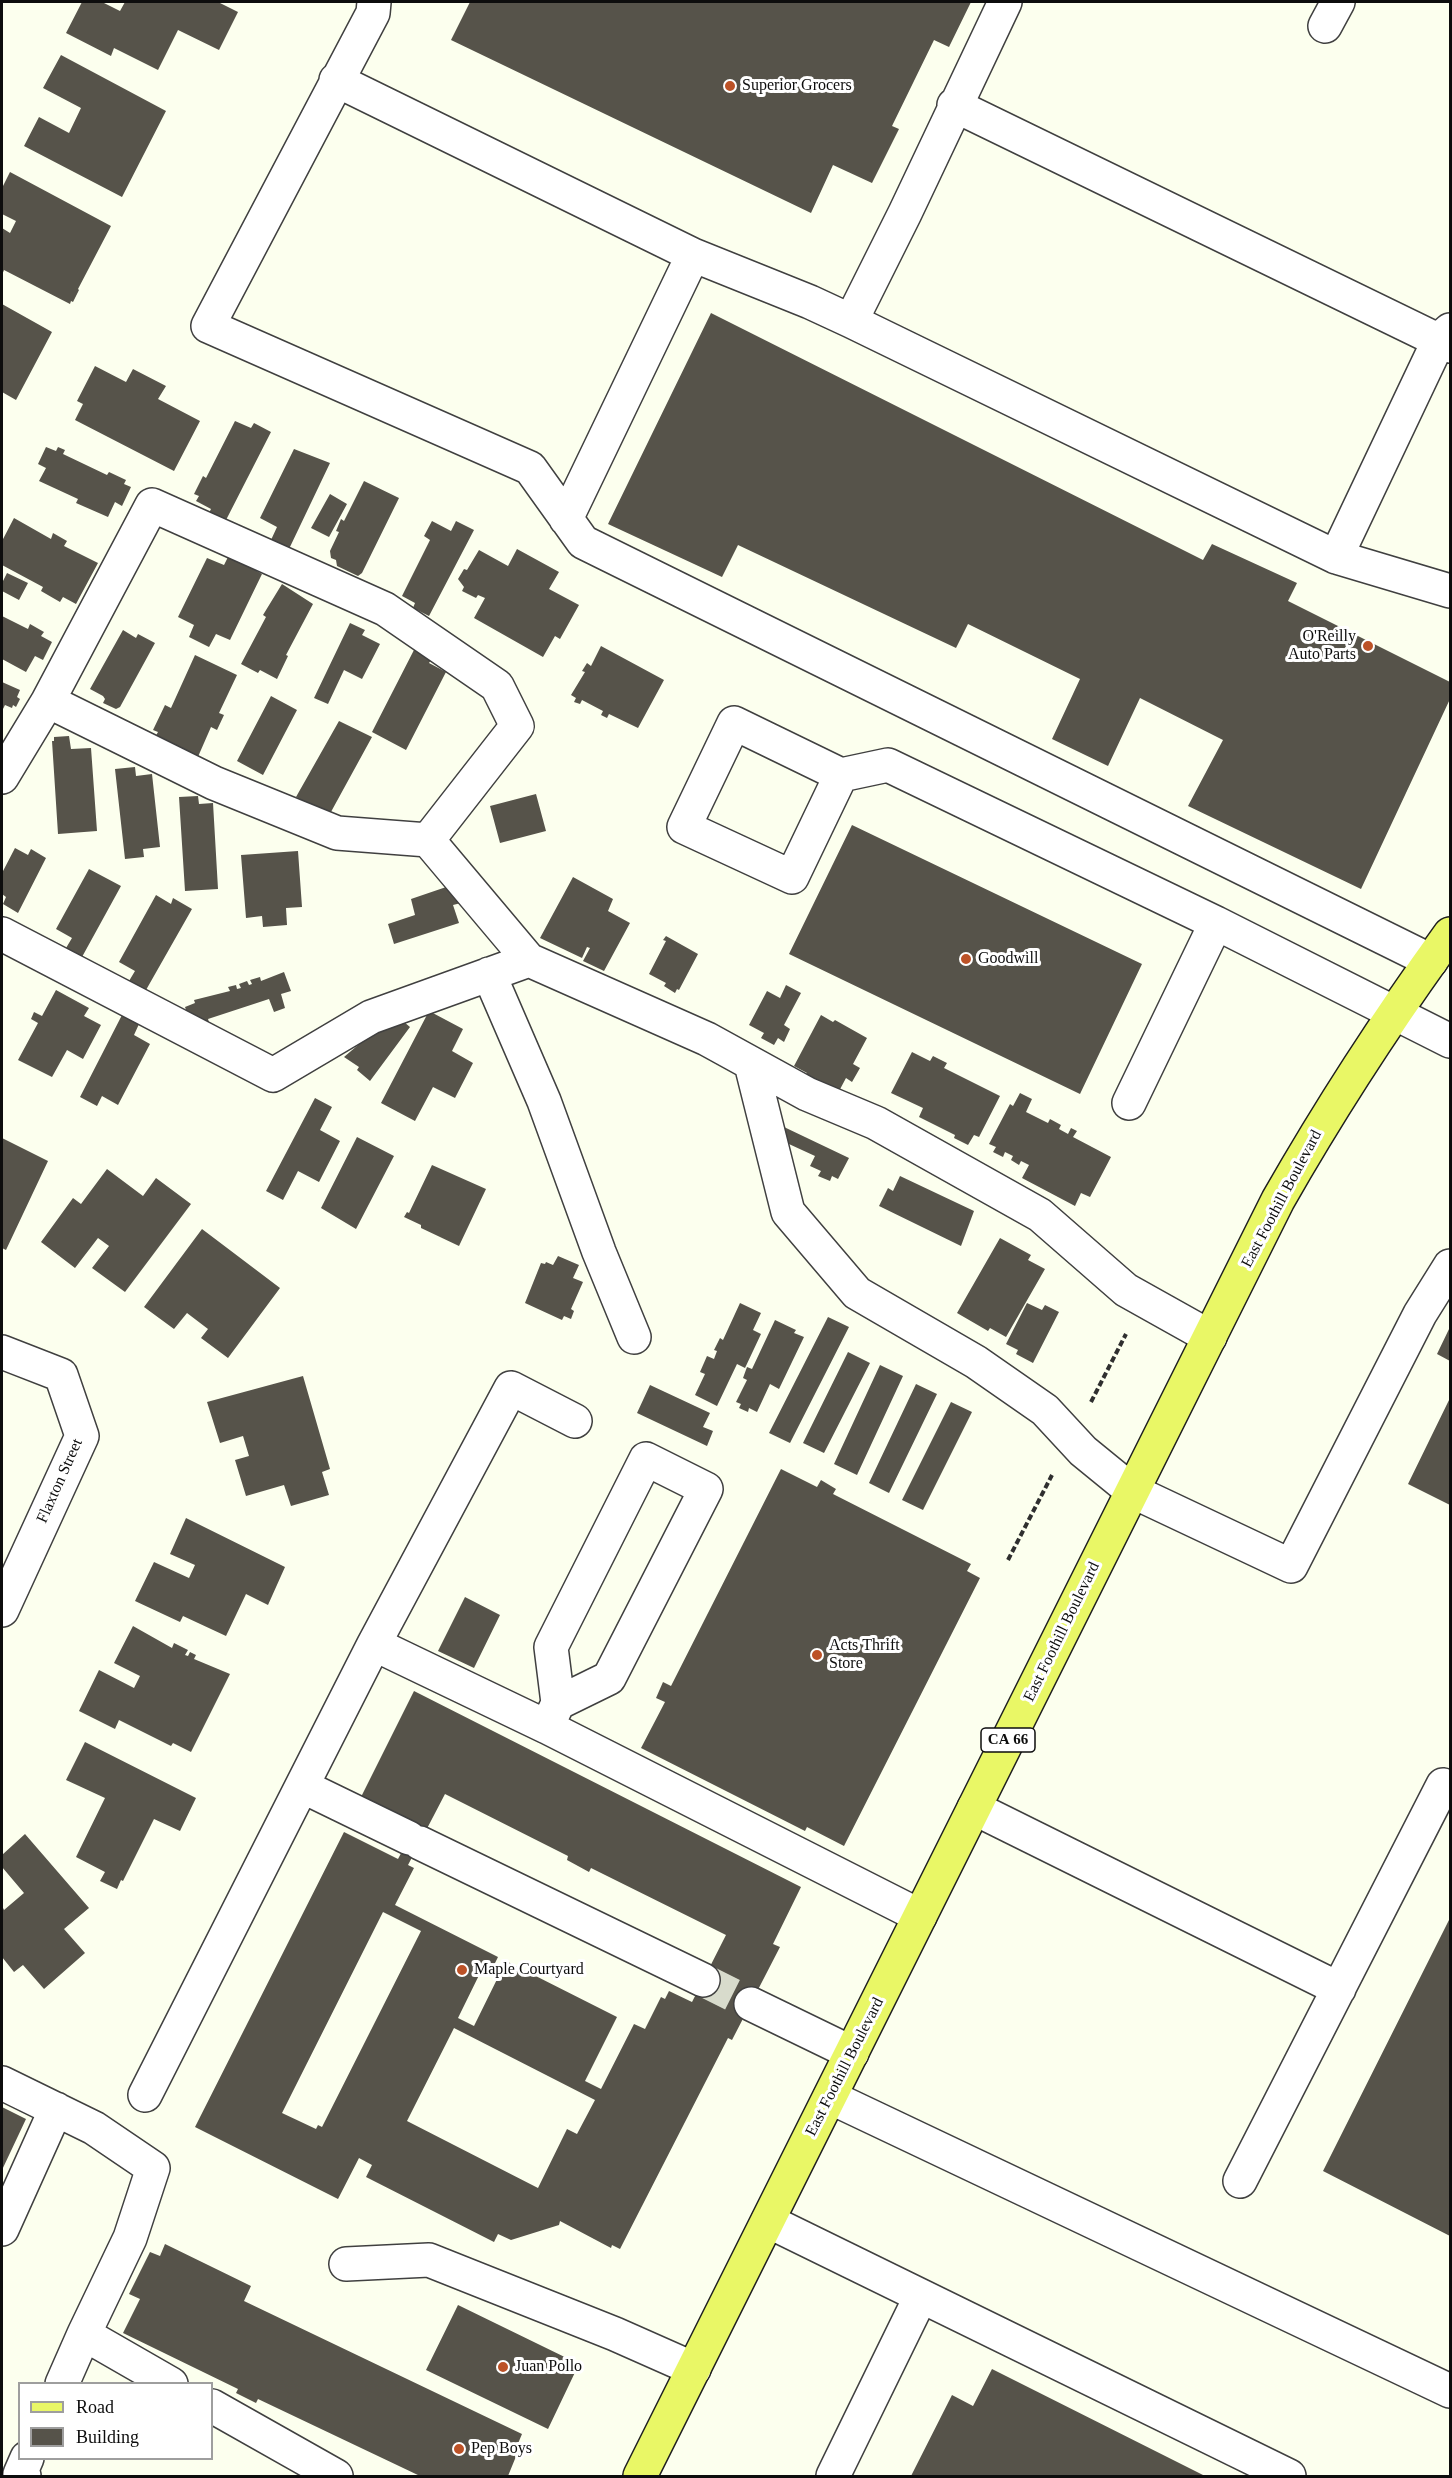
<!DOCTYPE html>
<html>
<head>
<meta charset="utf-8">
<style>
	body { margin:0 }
	#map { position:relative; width:1452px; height:2478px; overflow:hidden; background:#fcffee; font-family:"Times New Roman",serif }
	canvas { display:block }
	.frame { position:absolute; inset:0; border:3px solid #0d0d0d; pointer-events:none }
	.legend { position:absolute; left:18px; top:2382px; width:195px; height:78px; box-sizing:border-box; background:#fff; border:2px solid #9e9e9e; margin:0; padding:8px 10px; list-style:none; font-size:18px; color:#0d0d0d }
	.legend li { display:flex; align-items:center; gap:12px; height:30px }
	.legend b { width:30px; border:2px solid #9e9e9e }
</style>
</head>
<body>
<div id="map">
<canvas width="1452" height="2478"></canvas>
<div class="frame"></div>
<ul class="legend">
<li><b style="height:8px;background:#e9f766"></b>Road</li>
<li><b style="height:16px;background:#56534a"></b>Building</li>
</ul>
</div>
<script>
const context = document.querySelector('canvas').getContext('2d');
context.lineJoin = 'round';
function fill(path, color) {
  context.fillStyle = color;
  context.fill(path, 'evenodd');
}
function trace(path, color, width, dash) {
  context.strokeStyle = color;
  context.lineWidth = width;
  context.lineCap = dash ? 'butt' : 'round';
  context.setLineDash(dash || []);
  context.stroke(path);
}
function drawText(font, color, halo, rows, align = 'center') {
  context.font = font + ' "Times New Roman",serif';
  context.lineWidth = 6;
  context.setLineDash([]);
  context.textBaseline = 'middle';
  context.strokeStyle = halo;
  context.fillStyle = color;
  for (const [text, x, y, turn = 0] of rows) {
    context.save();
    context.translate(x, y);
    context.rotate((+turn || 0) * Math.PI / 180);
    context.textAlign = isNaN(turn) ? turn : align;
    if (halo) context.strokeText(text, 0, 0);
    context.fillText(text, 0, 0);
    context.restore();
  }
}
const building = new Path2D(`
	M82,2h20l18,9 5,-9h93l20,10 -19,38 -41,-20 -20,40 -44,-22 -3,8 -45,-23z
	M470,2h501l-22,45 -15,-7 -42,86 7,3 -27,54 -39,-18 -22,48 -360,-173z
	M61,55l105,56 -44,86 -98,-51 15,-29 30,16 12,-25 -38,-20z
	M10,172l101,54 -33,63 1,1 -6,12 -2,-1 -1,3 -66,-34 -2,5v-47l8,5 6,-12 -14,-7v-26z
	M2,304l50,28 -36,68 -14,-8z
	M711,313l492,247 9,-16 85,39 -9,18 162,81v17l-89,190 -173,-83 35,-66 -83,-42 -32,68 -56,-27 28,-60 -112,-55 -12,24 -218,-103 -16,32 -114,-53z
	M95,366l31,16 7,-13 33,17 -8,13 42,22 -26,50 -99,-51 8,-16 -6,-3z
	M235,421l16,7 3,-5 17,9 -46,90 -16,-9 2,-4 -15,-8 3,-5 -5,-2 9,-18 3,2z
	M46,447l10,4 2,-4 7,3 -2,4 44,21 2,-3 17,8 -2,4 7,3 -9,19 -7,-4 -7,15 -32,-14 2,-4 -39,-18 7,-13 -8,-4z
	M294,449l36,14 -41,86 -18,-9 6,-13 -17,-9z
	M364,481l35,17 -37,75 -4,3 -21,-10 -1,-6 -5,-2 -1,-7 9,-19 -3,-1 5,-12 3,2z
	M330,494l17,10 -18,33 -18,-9z
	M14,518l37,21 2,-6 14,8 -3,5 34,17 -22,41 -13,-7 -3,5 -19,-11 2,-4 -41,-22v-24z
	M432,521l19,10 5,-10 18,9 -45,86 -16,-8 2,-5 -13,-7 28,-56 -6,-4z
	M517,549l42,23 -10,17 30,16 -19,34 -5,-3 -12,21 -69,-39 11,-20 -7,-3 -2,3 -14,-7 2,-4 -6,-8 6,-10 3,1 12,-20 29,16z
	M229,555l33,19 -32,66 -14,-6 -7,13 -20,-10 5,-12 -16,-8 29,-59 17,7z
	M7,573l21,10 -9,17 -17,-9v-8z
	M282,584l31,20 -27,51 2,1 -11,23 -17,-9 -2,3 -17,-9 25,-47 -3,-2z
	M2,616l26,13 2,-5 14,8 -3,4 11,6 -9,18 -8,-4 -9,16 -24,-13z
	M350,623l15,7 -3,5 18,9 -18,35 -18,-9 -16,34 -14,-6z
	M123,630l13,8 2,-4 17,9 -35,64 -4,2 -13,-6 2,-4 -2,-3 -13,-7z
	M601,646l63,34 -26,48 -29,-14 -2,4 -6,-3 2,-4 -21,-11 -2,4 -6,-2 2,-4 -5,-3 14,-23 -3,-1 5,-8 4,3z
	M415,648l18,9 -4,6 17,9 -40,78 -34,-18z
	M195,655l42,20 -18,38 5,2 -7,15 -6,-3 -14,32 -43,-20 4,-7 -5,-2 12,-25 6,3z
	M2,682l18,8 -3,7 3,2 -4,8 -3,-2 -1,3 -7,-3 -3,6z
	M271,696l26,14 -34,65 -26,-14z
	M339,721l33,16 -46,84 -15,-16 -15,-8z
	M69,736l2,13 20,-1 6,83 -39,3 -6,-93h2v-4z
	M135,767l1,9 16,-2 8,73 -17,2 1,8 -19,2 -10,-90z
	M536,794l10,37 -46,12 -10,-37z
	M198,796l1,8 14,-1 5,86 -33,2 -6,-94z
	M852,825l290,139 -62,130 -291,-140z
	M15,848l13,7 3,-6 15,9 -28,55 -15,-9 3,-7 -4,-3v-21z
	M298,851l4,56 -16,1 1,17 -24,2 -1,-11 -16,2 -5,-63z
	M89,869l32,17 -39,71 -16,-9 6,-10 -16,-9z
	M573,877l40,22 -5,12 22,12 -26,48 -21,-10 7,-13 -3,-1 -5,11 -42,-20z
	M455,884l6,19 -8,2 6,18 -65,21 -6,-20 27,-9 -4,-16z
	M156,895l15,9 2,-6 19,11 -46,81 -17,-9 6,-10 -16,-9z
	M666,936l32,18 -19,36 -2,-1 -2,4 -11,-7 2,-3 -17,-9 17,-33 -3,-1z
	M284,972l7,19 -10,3 4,14 -11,4 -5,-13 -61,20 1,3 -8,3h-10l-6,-18 10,-4 -1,-3 36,-9 -2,-4 8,-2 1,4 4,-1 -2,-4 8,-3 2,4 3,-1 -2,-4 10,-3 1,4z
	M786,985l15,8 -17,32 6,4 -6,13 -6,-4 -4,7 -13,-7 3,-5 -15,-8 18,-34 13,7z
	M56,990l33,18 -5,8 17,9 -18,34 -16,-9 -15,27 -34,-17 20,-37 -7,-4 3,-7 8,4z
	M429,1011l34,18 -11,22 21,12 -18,35 -22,-11 -18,34 -34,-18z
	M122,1015l17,9 -5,11 16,9 -32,61 -16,-9 -5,10 -17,-9z
	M821,1015l12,7 2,-2 32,18 -14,26 7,4 -8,14 -6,-4 -8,15 -33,-17 2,-3 -13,-7z
	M398,1017l12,10 -40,54 -13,-11 2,-3 -15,-10 41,-35z
	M912,1052l18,9 3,-5 14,7 -3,5 56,28 -21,41 -5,-2 -6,10 -14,-7 1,-3 -36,-18 4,-9 -32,-15z
	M1020,1093l12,6 -6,13 22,11 2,-4 11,6 -2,4 9,5 3,-6 6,3 -4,6 38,20 -21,40 -9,-4 -6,13 -53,-28 7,-13 -8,-4 -2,4 -8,-5 2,-4 -8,-4 -2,5 -10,-5 3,-5 -7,-3 21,-40 3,2z
	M315,1098l17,9 -12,23 20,11 -21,41 -21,-11 -15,29 -17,-9z
	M784,1127l65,31 -11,21 -6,-3 -2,5 -12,-5 3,-5 -11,-5 5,-10 -37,-17z
	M357,1137l37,19 -38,73 -35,-21z
	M2,1138l46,23 -42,89 -4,-2z
	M432,1165l54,24 -27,57 -38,-18v-3l-17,-8 3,-5 2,1z
	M107,1169l36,27 13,-18 35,26 -66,88 -33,-24 17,-22 -11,-8 -23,30 -34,-26 32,-44 8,6z
	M900,1176l74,35 -13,35 -82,-40 9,-18 5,3z
	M202,1229l78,59 -52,70 -27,-20 7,-9 -21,-16 -13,16 -30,-22z
	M1000,1238l31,17 -3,5 17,9 -39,68 -16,-9 -2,3 -31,-18z
	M558,1256l21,9 -6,13 10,4 -12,27 3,2 -3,8 -7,-3 -2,4 -37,-17 16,-40 4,1 1,-2 7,3z
	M740,1303l21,10 -8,17 8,4 -16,34 -8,-4 -20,42 -22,-11 10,-21 -5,-2 7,-16 7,3 3,-8 -3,-1 6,-12 3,2z
	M1027,1303l15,7 3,-5 14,7 -26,51 -17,-9 2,-4 -12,-6z
	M828,1317l21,10 -59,116 -21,-10z
	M775,1320l21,10 -2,3 10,4 -25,52 -9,-5 -13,28 -8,-4 -1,4 -9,-4 2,-4 -5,-2 11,-22 -4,-2 4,-11 5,2z
	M1450,1327v34l-13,-7z
	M848,1352l22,11 -46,90 -21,-10z
	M880,1365l23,11 -46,99 -23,-11z
	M303,1376l27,93 -8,3 7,23 -38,11 -7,-21 -38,11 -11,-36 14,-4 -6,-20 -23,7 -13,-41z
	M916,1384l21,10 -48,99 -20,-10z
	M650,1385l60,28 -7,14 10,4 -6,15 -70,-33z
	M1450,1398v107l-42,-21z
	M951,1402l21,10 -49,98 -21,-10z
	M781,1469l36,18 4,-7 15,9 -3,5 138,70 -4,7 13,7 -136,268 -37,-19 -2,4 -164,-83 24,-46 -9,-4 7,-16 8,4z
	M186,1518l99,49 -17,38 -22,-11 -20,42 -43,-20 -3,6 -45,-21 19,-39 35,16 6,-13 -25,-11z
	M465,1597l35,18 -26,53 -36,-17z
	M133,1626l39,22 2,-5 14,7 -3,5 3,1 2,-4 6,3 -2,4 36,15 -39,78 -18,-9 -2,3 -52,-26 -4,9 -36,-18 20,-41 35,18 6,-12 -26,-13z
	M414,1691l387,196 -28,57 7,3 -48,93 -4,-2 -108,211 -8,-4 -1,3 -51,-27 -1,4 -48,15 -13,-6 -4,8 -128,-65 6,-12 -13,-7 -21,41 -143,-72 149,-295 54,27 18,-34 -55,-28zM445,1794l123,62 -1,4 22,12 2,-4 135,67 -34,67 -23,-11 -4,8 -4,-2 -16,32 -11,-5 -33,65 -16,-8 32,-64 -111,-56 -32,65 -16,-8 27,-55 8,4 5,-10 -103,-52 19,-37 -6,-3zM383,1912l38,19 -99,196 -4,-2 -2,4 -34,-16zM454,2028l141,72 -18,34 -10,-5 -29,59 -131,-67z
	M85,1742l111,56 -16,33 -26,-12 -31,62 -2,-1 -4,9 -17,-8 5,-9 -29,-15 29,-59 -39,-18z
	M25,1834l64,74 -25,21 21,24 -41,36 -21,-24 -9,7 -12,-15v-51l2,4 20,-17 -22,-26v-12z
	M1450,1918v318l-127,-65z
	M2,2107l24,12 -24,51z
	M165,2244l86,42 -7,15 278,133 -8,19 3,1 -9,22h-88l-162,-77 -2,4 -20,-10 2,-4 -115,-56 17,-34 -11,-5 21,-42 10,4z
	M458,2305l121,59 -31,65 -122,-59z
	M992,2369l213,107h-294l41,-81 21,11z`);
const minorTunnel = new Path2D(`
	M703,1980l48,24`);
const path = new Path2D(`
	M1091,1402l35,-68
	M1008,1560l44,-85`);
const minor = new Path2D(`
	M374,2l-1,11 -165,313 322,142 53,74 848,419
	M1325,26l13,-24
	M336,80l357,175 117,47 41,19 485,236 114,34
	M954,105l496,241
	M851,321l54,-108 100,-211
	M566,519l127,-264
	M1336,557l103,-217 11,-10
	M48,701l104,-196 233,104 112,77 20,40 -89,114
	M841,775l-49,102 -108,-50 50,-104 107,52 47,-10 328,158
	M2,777l46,-76 166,82 123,50 91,7 101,120 178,79 100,55 69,29 164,92 86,75 84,47
	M2,934l271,141 98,-58 158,-57
	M489,974l55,127 55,151 35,85
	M751,1064l37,148 69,81 119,69 69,48 38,41 49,40 159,75 129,-252 30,-48
	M1129,1103l87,-180 234,118
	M2,1352l59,23 21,61 -80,174
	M558,1703l51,-25 97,-189 -60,-30 -95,188 7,56 -11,24 373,189
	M547,1727l-173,-83 137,-256 64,33
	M302,1786l107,52
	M974,1808l365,181
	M420,1843l283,137
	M751,2004l101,49
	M2,2083l92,45 59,40 -23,70 -46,96
	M145,2095l229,-451
	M830,2097l620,294
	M1240,2181l203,-396
	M768,2221l521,255
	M2,2229l54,-120
	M346,2264l83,-4 186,74 79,35
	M62,2384l22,-50 87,50
	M212,2406l124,70
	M24,2476l-4,-2 7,-16
	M833,2476l88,-180`);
const major = new Path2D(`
	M640,2476l638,-1276c53,-93 109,-179 172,-266`);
const markers = [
	[730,86,6,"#bc5227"],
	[1368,646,6,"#bc5227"],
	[966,959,6,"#bc5227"],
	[817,1655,6,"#bc5227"],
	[462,1970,6,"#bc5227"],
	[503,2367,6,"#bc5227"],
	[459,2449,6,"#bc5227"]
];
const shields = [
	[1008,1740,54]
];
const shieldNames = [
	["CA 66",1008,1740]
];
const poiNames = [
	["Superior Grocers",742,86],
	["O'Reilly",1356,637,"right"],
	["Auto Parts",1356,655,"right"],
	["Goodwill",978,959],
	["Acts Thrift",829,1646],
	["Store",829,1664],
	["Maple Courtyard",474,1970],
	["Juan Pollo",515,2367],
	["Pep Boys",471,2449]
];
const streetNames = [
	["East Foothill Boulevard",1282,1199,-62],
	["Flaxton Street",60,1481,-66],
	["East Foothill Boulevard",1062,1632,-64],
	["East Foothill Boulevard",845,2067,-63]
];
fill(building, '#56534a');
trace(minorTunnel, '#d8dbcc', 33, [33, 16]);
trace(minor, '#404040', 36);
trace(major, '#1e1e1e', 36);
trace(path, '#2f2f2f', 4, [6, 3]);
trace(minor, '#fff', 33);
trace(major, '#e9f766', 33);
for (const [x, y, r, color] of markers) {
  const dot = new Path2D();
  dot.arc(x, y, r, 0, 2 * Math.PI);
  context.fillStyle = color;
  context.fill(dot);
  trace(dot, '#fff', 2);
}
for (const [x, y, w] of shields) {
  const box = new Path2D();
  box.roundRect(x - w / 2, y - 12, w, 24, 4.5);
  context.fillStyle = '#fff';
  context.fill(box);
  trace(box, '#0d0d0d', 1.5);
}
drawText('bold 15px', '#0d0d0d', null, shieldNames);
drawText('16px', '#0d0d0d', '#fff', poiNames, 'left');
drawText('16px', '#0d0d0d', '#fff', streetNames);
</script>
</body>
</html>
